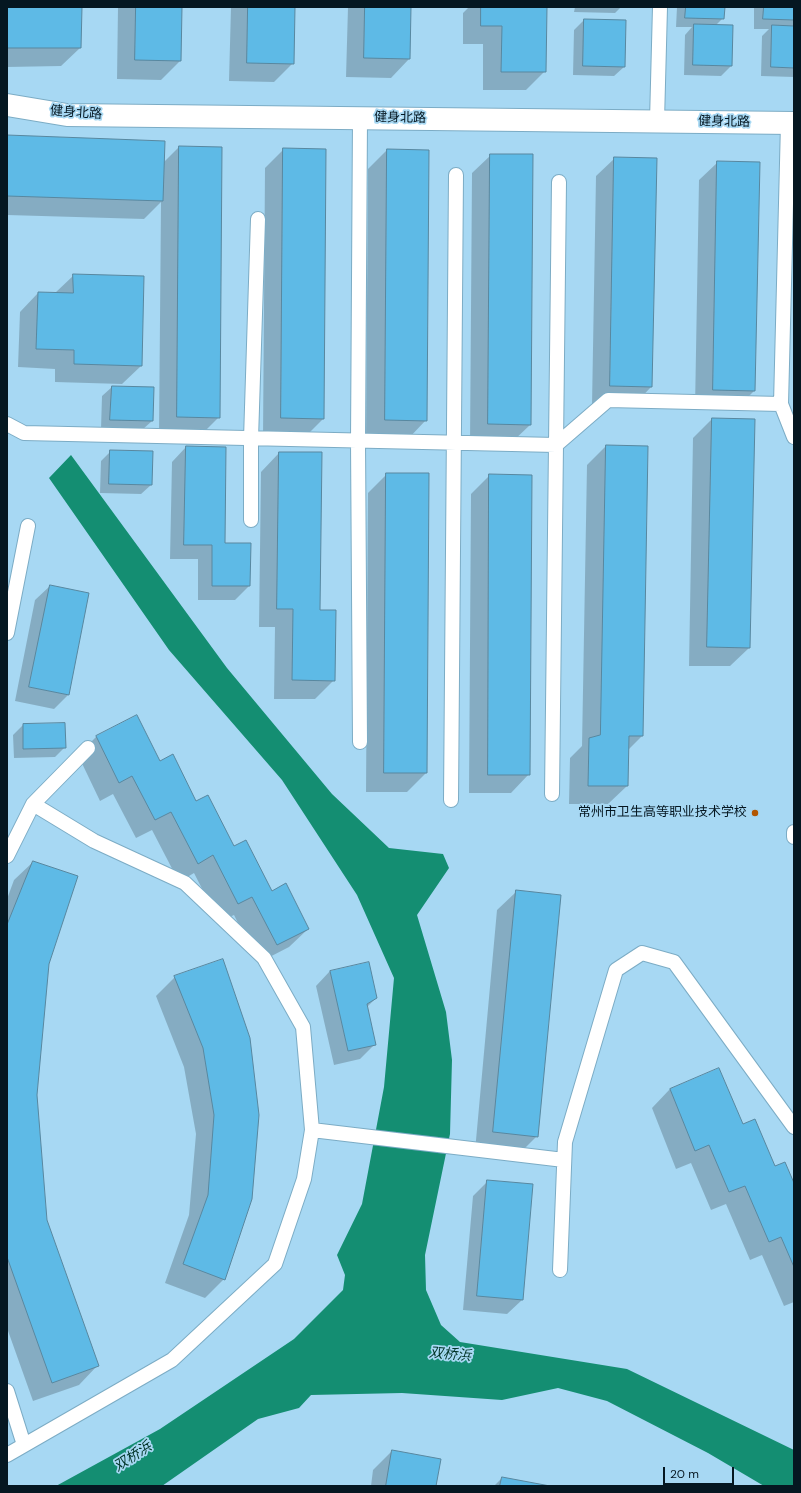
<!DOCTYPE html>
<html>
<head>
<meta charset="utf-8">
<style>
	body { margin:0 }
	#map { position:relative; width:801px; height:1493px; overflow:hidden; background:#a7d8f3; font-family:"DM Sans",sans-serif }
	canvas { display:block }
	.frame { position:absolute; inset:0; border:8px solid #051721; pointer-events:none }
	.scale { position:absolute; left:663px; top:1467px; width:71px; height:18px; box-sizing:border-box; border:2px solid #051721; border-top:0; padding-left:5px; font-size:12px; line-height:14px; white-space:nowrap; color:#051721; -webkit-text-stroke:3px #a7d8f3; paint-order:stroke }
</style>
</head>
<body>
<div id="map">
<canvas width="801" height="1493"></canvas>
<div class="frame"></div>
<div class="scale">20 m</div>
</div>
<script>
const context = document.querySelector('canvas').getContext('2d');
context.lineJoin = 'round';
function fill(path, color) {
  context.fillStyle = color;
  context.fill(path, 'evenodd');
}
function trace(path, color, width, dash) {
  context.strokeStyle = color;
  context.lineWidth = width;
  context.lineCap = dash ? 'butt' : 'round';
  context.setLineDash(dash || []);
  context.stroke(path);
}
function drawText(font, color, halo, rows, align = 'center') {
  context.font = font + ' "DM Sans","Noto Sans SC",sans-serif';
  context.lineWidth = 3.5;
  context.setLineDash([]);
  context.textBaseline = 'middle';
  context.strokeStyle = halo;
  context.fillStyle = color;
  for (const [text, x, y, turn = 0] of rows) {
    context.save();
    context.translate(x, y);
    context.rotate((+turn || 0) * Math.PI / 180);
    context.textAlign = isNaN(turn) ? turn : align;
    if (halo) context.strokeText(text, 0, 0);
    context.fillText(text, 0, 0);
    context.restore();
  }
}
const water = new Path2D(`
	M71,455l156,213 105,126 57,54 54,6 6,14 -32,47 29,97 6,48 -2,74 -25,121 1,35 15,35 19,17 167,27 167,81v36h-30l-56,-33 -101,-52 -49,-13 -56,12 -100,-7 -91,2 -12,13 -41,11 -96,67h-106l104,-57 134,-90 49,-49 2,-15 -8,-20 25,-51 22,-117 10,-109 -37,-83 -75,-115 -113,-130 -120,-172z`);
const shadow = new Path2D(`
	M7,7h74l-1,41 -19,18 -54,1z
	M118,7h63l-1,54 -19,19 -44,-1z
	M231,7h63l-1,56 -19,19 -45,-1z
	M348,7h62l-1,52 -18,19 -45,-1z
	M469,7h77l-1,64 -19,19h-43v-46h-20v-31z
	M575,7h46l-6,6 -41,-1z
	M677,7h47l-1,11 -7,7 15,41 -10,10 -37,-1 1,-40 7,-8h-16z
	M754,7h40v70l-33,-1 1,-40 7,-7h-15z
	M584,20l41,1 -1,46 -10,9 -41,-1 1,-45z
	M7,136l156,27 16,-16 40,270 -19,19 -41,-1 2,-233 -17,17 -137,-4z
	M284,149l39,270 -19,19 -41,-1 2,-269z
	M387,150l39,270 -18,19 -42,-1 2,-269z
	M491,155l39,270 -19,18h-41l2,-270z
	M615,158l36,229 -18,19 -41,-1 4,-229z
	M718,162l36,229 -18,18 -41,-1 4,-228z
	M74,275l67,91 -19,18 -67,-2v-13l-37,-2 2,-55 18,-19h17z
	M112,387l40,34 -10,9 -41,-1 1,-33z
	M712,419l37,229 -19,18h-41l4,-228z
	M606,446l41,1 -5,289 -14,14 -1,36 -19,18h-39l1,-46 12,-12 5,-281z
	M186,447l38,97 25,42 -14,14h-37v-41h-28l2,-97z
	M111,451l40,34 -10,9 -41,-1 1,-32z
	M279,453l40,158 15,69 -19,19h-41l1,-72h-16l2,-155z
	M387,474l39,299 -19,19h-41l2,-299z
	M490,475l39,299 -18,19h-42l2,-299z
	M50,586l38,8 -20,101 -14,14 -39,-8 20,-101z
	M136,716l24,46 111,130 37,37 -19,18 -31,16 -24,-48 -15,7 -25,-49 -15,9 -27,-52 -16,8 -23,-44 -13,7 -22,-46 18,-18z
	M23,725l42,22 -10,10 -41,1 -1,-23z
	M33,862l15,102 -12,131 10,125 51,146 -18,19 -46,16 -26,-73v-429l7,-19z
	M516,892l21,244 -19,19 -43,-4 22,-241z
	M222,960l2,319 -19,19 -40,-15 24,-68 7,-81 -12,-67 -28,-71 19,-19z
	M330,971l46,27 -9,9 8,37 -15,15 -26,6 -18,-79z
	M719,1069l23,56 32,43 20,17v117l-10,4 -22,-51 -12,5 -24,-56 -15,6 -20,-47 -15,6 -24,-61 18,-19z
	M488,1181l34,119 -15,14 -44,-4 10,-114z
	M392,1451l43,35h-64l2,-16z
	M502,1478l45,8h-53z`);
const building = new Path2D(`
	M7,7h75l-1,41h-74z
	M136,7h46l-1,54 -46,-1z
	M248,7h47l-1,57 -47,-1z
	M365,7h46l-1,52 -46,-1z
	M481,7h66l-1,65h-45l1,-46h-21z
	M686,7h39l-1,12 -39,-1z
	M764,7h30v13l-31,-1z
	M584,19l42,1 -1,47 -42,-1z
	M694,24l39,1 -1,41 -39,-1z
	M772,25l22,1v42l-23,-1z
	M7,135l158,6 -2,60 -156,-5z
	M179,146l43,1 -2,271 -43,-1z
	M283,148l43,1 -2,270 -43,-1z
	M387,149l42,1 -2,271 -42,-1z
	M490,154h43l-2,271 -43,-1z
	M614,157l43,1 -5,229 -42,-1z
	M717,161l43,1 -5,229 -42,-1z
	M73,274l71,2 -2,90 -68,-2v-14l-38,-1 2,-57 35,1z
	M112,386l42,1 -1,34 -43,-1z
	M712,418l43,1 -5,229 -43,-1z
	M606,445l42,1 -5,290h-14l-1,50h-40l1,-48 11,-3z
	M186,446l40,1 -1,96h26l-1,43h-38v-41h-28z
	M110,450l43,1 -1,34 -43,-1z
	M279,452h43l-2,158h16l-1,71 -43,-1 1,-71h-16z
	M386,473h43l-2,300h-43z
	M489,474l43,1 -2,300h-42z
	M50,585l39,8 -20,102 -40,-8z
	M137,715l23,46 13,-7 23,47 12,-6 26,51 12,-6 26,51 14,-8 23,46 -32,16 -25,-48 -14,7 -25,-49 -15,9 -27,-52 -16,8 -23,-44 -13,7 -23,-47z
	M65,723l1,25 -43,1v-25z
	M33,861l45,15 -29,88 -12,131 10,125 52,146 -47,17 -45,-126v-332z
	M516,890l45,5 -23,242 -45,-5z
	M223,959l27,79 9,77 -7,84 -27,81 -42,-16 25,-69 6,-80 -11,-67 -29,-72z
	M369,962l8,36 -10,6 9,41 -28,6 -18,-80z
	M719,1068l24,56 12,-5 20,47 10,-4 9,21v84l-13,-30 -12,5 -24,-56 -16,6 -20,-47 -14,6 -25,-62z
	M487,1180l46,4 -10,116 -46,-4z
	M392,1450l49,9 -5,27h-50z
	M502,1477l48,9h-50z`);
const lane = new Path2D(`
	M360,118l-2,323 2,301
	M657,121l3,-114
	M788,123l-7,281 13,33
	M7,424l17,9 532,12 52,-45 173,4
	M251,520v-81l7,-220
	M7,633l21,-107
	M552,794l7,-612
	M451,800l5,-625
	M794,832v5
	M7,856l26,-52 55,-56
	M312,1130l252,30
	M560,1270l5,-128 51,-172 26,-17 32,9 120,165
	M7,1391l17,54
	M7,1455l165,-95 103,-96 29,-85 8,-49 -9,-103 -39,-69 -79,-75 -91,-42 -61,-37`);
const secondary = new Path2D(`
	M7,105l60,10 727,8`);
const markers = [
	[755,813,4,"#b25500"]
];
const streetNames = [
	["健身北路",76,113,4],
	["健身北路",400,118,1],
	["健身北路",724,122,1]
];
const poiNames = [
	["常州市卫生高等职业技术学校",747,813]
];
const waterNames = [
	["双桥浜",450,1355,5],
	["双桥浜",133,1457,-33]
];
fill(water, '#148e72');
fill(shadow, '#0003');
fill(building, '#5ebae6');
trace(building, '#58879f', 1);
trace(lane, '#7cacc5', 16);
trace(secondary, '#7cacc5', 24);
trace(lane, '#fff', 14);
trace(secondary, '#fff', 22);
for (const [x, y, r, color] of markers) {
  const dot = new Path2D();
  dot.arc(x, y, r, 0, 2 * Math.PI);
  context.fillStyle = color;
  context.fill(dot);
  trace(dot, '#a7d8f3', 1.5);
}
drawText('13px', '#051721', '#a7d8f3', streetNames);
drawText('13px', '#051721', '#a7d8f3', poiNames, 'right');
drawText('italic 14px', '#003327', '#a7d8f3', waterNames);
</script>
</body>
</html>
